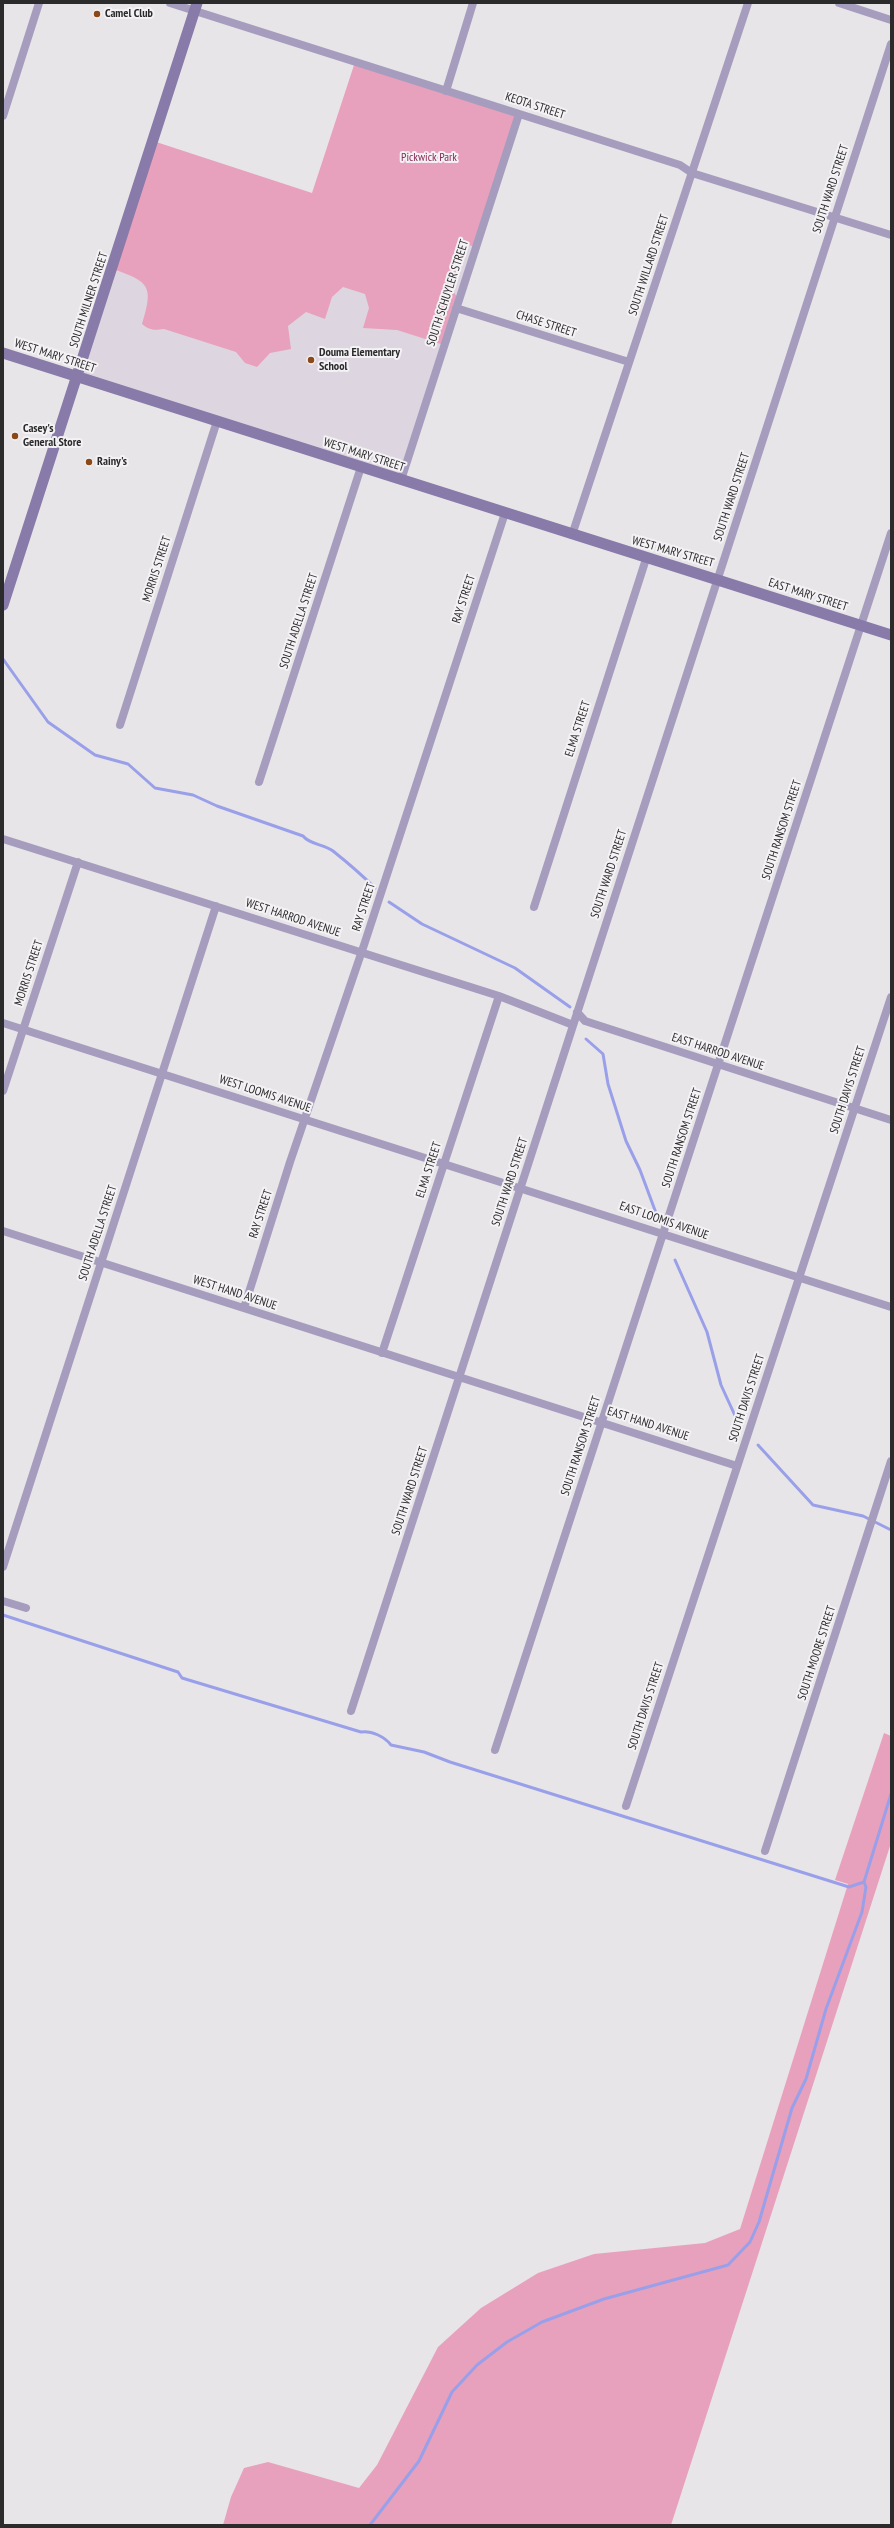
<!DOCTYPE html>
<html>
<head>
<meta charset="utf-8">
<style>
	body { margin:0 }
	#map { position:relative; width:894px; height:2528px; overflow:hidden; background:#e7e5e8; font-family:"PT Sans Narrow",sans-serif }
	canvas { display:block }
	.frame { position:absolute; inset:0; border:4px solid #2c2b2c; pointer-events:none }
</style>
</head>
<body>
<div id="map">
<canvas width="894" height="2528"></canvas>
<div class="frame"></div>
</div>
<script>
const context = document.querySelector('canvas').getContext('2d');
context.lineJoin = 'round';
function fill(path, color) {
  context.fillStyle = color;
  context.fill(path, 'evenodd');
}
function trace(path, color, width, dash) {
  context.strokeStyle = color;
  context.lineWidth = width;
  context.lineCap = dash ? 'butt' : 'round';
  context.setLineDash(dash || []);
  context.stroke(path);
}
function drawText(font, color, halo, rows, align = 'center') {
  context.font = font + ' "PT Sans Narrow",sans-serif';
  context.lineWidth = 4;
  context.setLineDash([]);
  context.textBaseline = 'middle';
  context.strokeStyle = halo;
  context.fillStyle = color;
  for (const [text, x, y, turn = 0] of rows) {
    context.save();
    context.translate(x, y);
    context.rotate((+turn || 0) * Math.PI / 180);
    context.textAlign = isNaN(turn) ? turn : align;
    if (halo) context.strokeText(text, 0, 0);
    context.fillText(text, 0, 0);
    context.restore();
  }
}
const built = new Path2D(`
	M153,141l322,106 -74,233 -323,-103z`);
const green = new Path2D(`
	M355,62l164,52 -44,133 -10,-3 -14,44 8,12 -15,45 -47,-15 -34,-2 6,-20 -4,-14 -22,-7 -11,10 -7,22 -19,-7 -18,14 3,23 -21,4 -13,14 -12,-4 -9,-11 -72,-23c-9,1 -14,2 -22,-5 12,-39 7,-42 -29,-55l40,-128 159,52z
	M884,1733l7,3v107l-220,682h-448l8,-28 13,-29 24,-6 91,26 18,-23 61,-118 43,-39 57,-35 56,-19 111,-11 35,-14 108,-345 -13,-4z`);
const stream = new Path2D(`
	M3,659l45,63 47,33 33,9 27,24 38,7 24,11 86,30c7,9 21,8 30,15 15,12 28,23 42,37
	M389,902l33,22 93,44 55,39
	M586,1039l17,15 5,30 18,57 14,29 16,43
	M675,1260l32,72 14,53 16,35
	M758,1445l55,60 50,11 28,14
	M3,1615l175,57 4,6 179,54c10,-2 24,5 30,13l33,7 26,10 399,125 15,-5
	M370,2525l49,-64 33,-69 25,-27 30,-23 35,-20 62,-23 124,-34 22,-23 9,-20 33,-114 14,-29 20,-70 36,-97 4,-25 -2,-5 27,-88`);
const street = new Path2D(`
	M170,3l510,162 12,8 199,62
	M839,3l52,17
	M446,91l27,-88
	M3,116l36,-113
	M456,308l173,54
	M401,480l118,-366
	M572,535l176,-532
	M120,725l97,-304
	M259,782l102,-315
	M3,839l496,157 74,29
	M534,907l112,-348
	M577,1012l8,9 306,99
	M3,1023l888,284
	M3,1091l75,-229
	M3,1231l734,235
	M244,1308l46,-146 74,-217 141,-432
	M382,1353l117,-357
	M3,1567l213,-661
	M3,1601l23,7
	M351,1711l540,-1667
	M495,1750l396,-1217
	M626,1806l265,-809
	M765,1851l126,-390`);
const secondary = new Path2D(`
	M3,353l888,282
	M3,605l194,-602`);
const markers = [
	[97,14,4,"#8b4818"],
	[311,360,4,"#8b4818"],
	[15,436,4,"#8b4818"],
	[89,462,4,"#8b4818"]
];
const poiNames = [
	["Camel Club",105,14],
	["Douma Elementary",319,353],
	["School",319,367],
	["Casey's",23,429],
	["General Store",23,443],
	["Rainy's",97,462]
];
const streetNames = [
	["KEOTA STREET",535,106,18],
	["SOUTH WARD STREET",831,189,-72],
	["SOUTH WILLARD STREET",649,265,-72],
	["SOUTH SCHUYLER STREET",448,293,-72],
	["SOUTH MILNER STREET",89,300,-72],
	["CHASE STREET",546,324,18],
	["WEST MARY STREET",55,356,18],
	["WEST MARY STREET",364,455,18],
	["SOUTH WARD STREET",732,497,-72],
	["WEST MARY STREET",673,552,16],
	["MORRIS STREET",157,569,-72],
	["EAST MARY STREET",808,595,18],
	["RAY STREET",464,599,-72],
	["SOUTH ADELLA STREET",299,621,-72],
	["ELMA STREET",578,729,-72],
	["SOUTH RANSOM STREET",782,830,-72],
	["SOUTH WARD STREET",609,874,-72],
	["RAY STREET",364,907,-72],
	["WEST HARROD AVENUE",293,918,18],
	["MORRIS STREET",29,973,-72],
	["EAST HARROD AVENUE",718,1052,18],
	["SOUTH DAVIS STREET",848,1090,-72],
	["WEST LOOMIS AVENUE",265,1094,18],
	["SOUTH RANSOM STREET",682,1138,-72],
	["ELMA STREET",429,1170,-72],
	["SOUTH WARD STREET",510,1182,-72],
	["RAY STREET",261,1214,-72],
	["EAST LOOMIS AVENUE",664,1221,19],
	["SOUTH ADELLA STREET",98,1233,-72],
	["WEST HAND AVENUE",235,1293,18],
	["SOUTH DAVIS STREET",747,1398,-72],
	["EAST HAND AVENUE",648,1424,18],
	["SOUTH RANSOM STREET",581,1446,-72],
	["SOUTH WARD STREET",410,1491,-72],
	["SOUTH MOORE STREET",817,1653,-72],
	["SOUTH DAVIS STREET",646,1706,-72]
];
const parkNames = [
	["Pickwick Park",429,158]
];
fill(built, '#ddd6e0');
fill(green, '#e8a1bc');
trace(stream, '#99a0e9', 3);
trace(street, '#a69dbe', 8);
trace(secondary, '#887aa9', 11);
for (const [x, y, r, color] of markers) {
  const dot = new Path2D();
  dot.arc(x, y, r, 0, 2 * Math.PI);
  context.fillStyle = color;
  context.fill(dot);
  trace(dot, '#f4f2f5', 1.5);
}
drawText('bold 12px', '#2c2b2c', '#f4f2f5', poiNames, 'left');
drawText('12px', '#2c2b2c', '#f4f2f5', streetNames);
drawText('12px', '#892a57', '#f4f2f5', parkNames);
</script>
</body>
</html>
